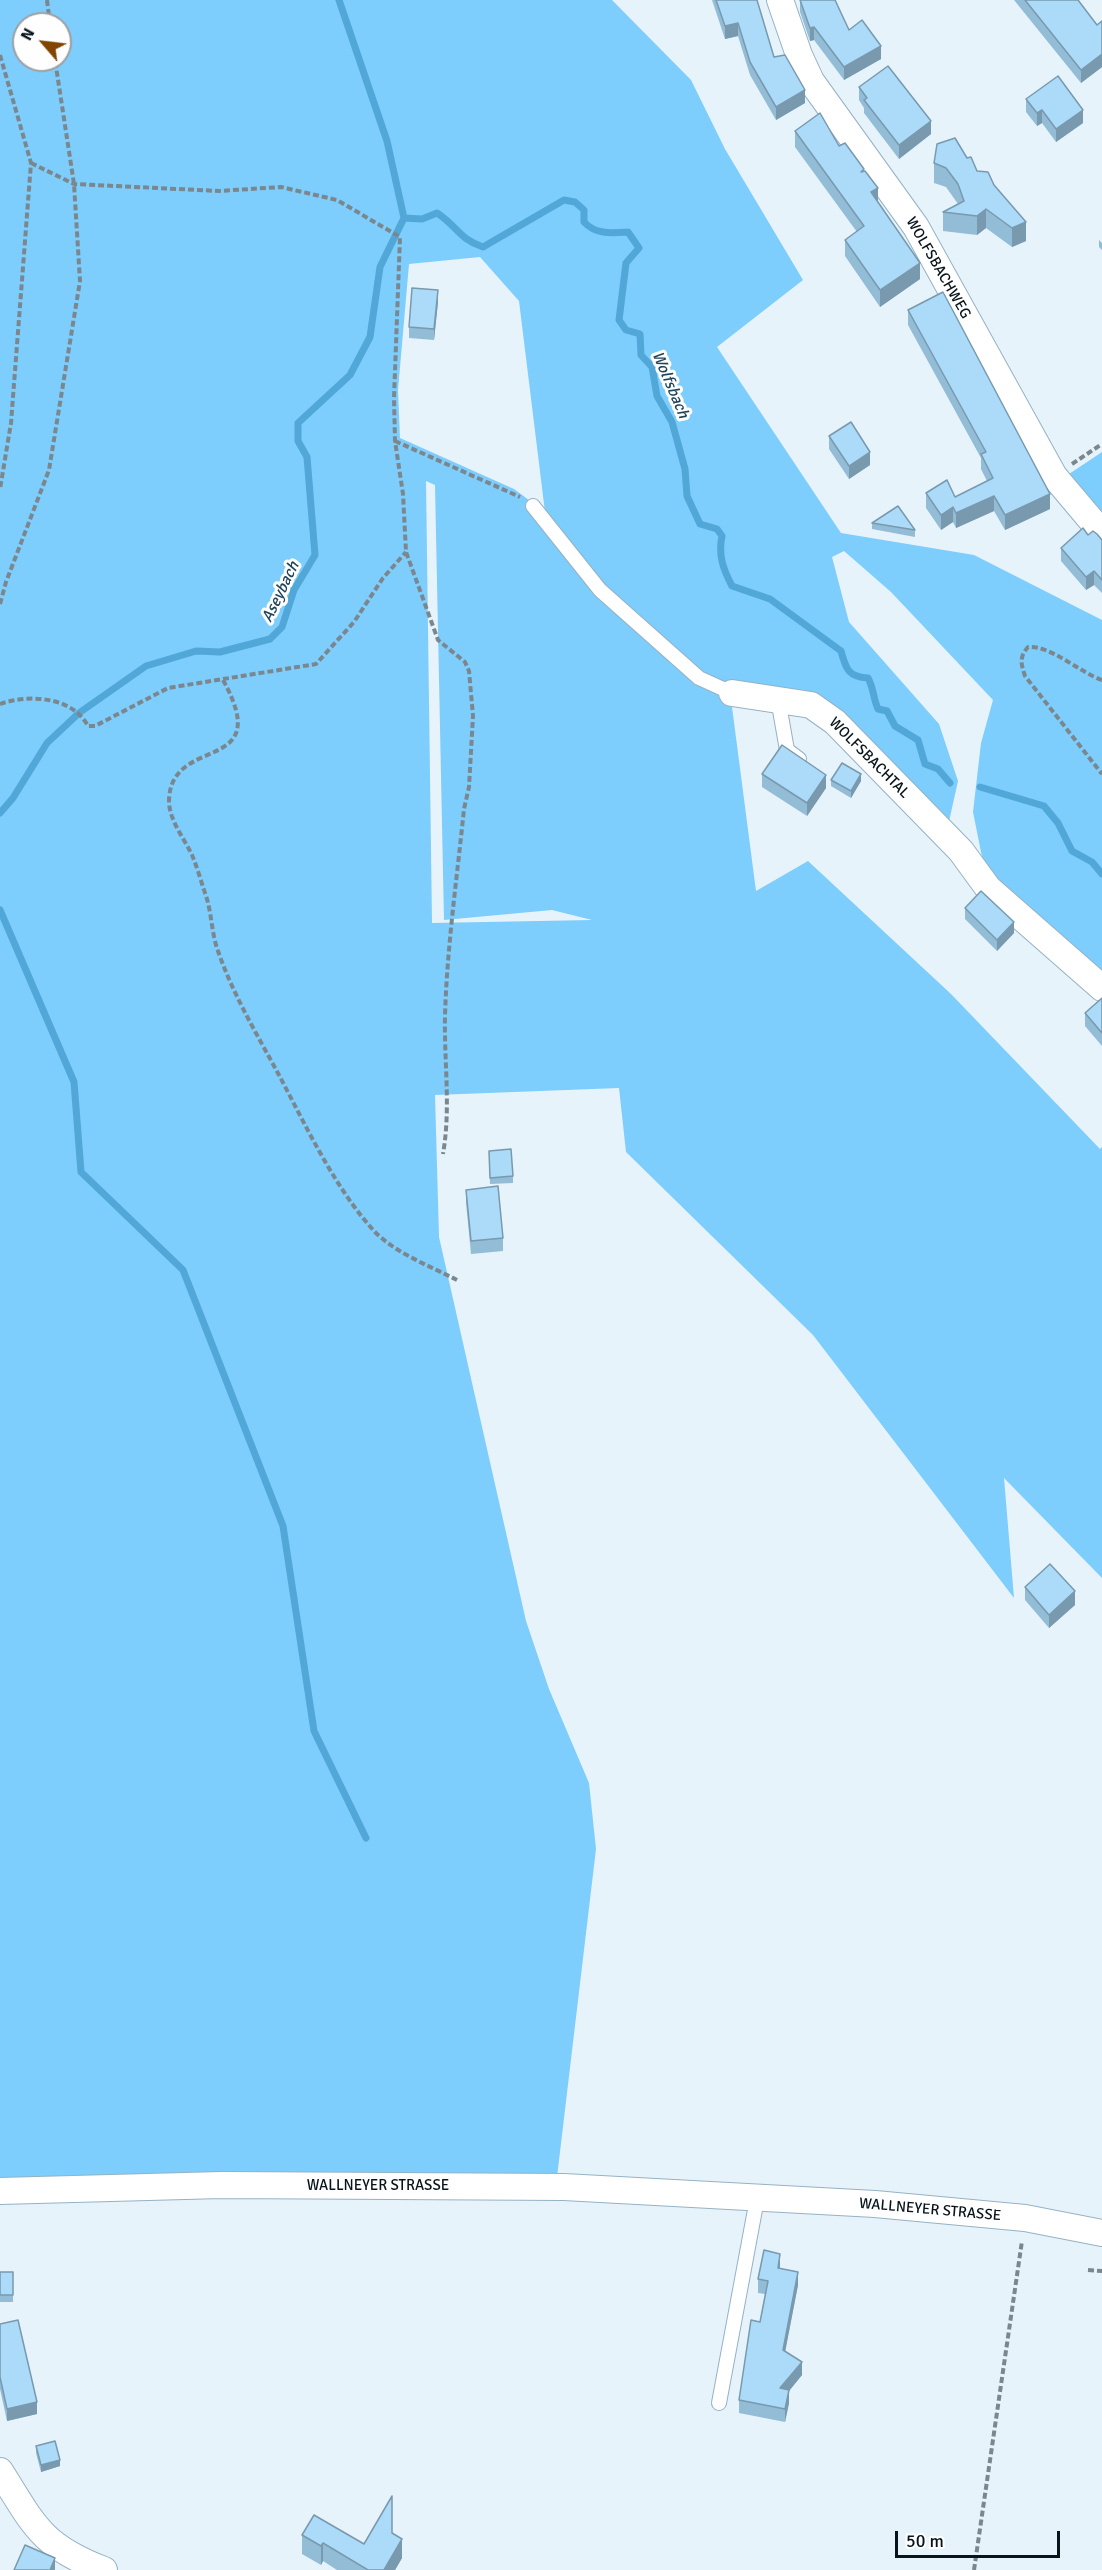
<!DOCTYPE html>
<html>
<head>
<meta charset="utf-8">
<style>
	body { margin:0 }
	#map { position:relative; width:1102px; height:2570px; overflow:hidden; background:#e7f3fb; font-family:Signika,sans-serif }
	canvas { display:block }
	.north { position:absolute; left:12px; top:12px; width:60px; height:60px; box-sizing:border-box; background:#fefefe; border:2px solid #9ca0a3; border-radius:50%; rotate:298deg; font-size:16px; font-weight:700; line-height:24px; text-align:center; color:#09141a }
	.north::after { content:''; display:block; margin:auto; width:21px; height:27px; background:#824501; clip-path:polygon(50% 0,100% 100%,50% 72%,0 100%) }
	.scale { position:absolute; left:895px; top:2531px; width:165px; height:27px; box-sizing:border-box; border:3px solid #09141a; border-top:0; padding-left:8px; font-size:18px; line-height:21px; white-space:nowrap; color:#09141a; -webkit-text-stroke:4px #fefefe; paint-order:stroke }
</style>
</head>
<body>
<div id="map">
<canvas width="1102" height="2570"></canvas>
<div class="north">N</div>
<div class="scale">50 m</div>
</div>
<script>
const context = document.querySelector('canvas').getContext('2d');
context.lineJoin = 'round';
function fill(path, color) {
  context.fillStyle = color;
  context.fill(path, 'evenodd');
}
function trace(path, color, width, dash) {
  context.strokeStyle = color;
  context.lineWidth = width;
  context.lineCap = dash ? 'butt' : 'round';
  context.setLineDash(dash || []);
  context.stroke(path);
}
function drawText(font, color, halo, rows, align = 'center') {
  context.font = font + ' Signika,sans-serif';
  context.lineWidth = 6;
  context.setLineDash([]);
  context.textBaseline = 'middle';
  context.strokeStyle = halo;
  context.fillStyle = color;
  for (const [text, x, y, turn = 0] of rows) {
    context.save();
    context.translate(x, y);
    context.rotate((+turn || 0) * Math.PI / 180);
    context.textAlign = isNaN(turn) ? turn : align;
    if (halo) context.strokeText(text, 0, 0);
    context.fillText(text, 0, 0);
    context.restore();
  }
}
const green = new Path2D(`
	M0,0h612l79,80 34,69 78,131 -86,67 124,186 133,22 128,65v355l-117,-103 -12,-60 8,-69 12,-43 -102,-108 -47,-41 -12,6 17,65 90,102 19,57 -10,45 -113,-120 -106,-22 27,207 52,-30 143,133 149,155 2,-2v431l-98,-100 10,120 -201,-263 -187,-183 -7,-64 -184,7 4,142 87,384 23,68 40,94 7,66 -39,328 -557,4zM24,24h36v36h-36zM480,257l39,44 26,211 -31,-23 -114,-51 -2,-48 11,-126zM426,481l9,4 9,435 108,-10 40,10 -160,3z
	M1102,452v66l-36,-42z`);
const stream = new Path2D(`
	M339,0l48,141 17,77
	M404,218l18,1 15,-6c20,13 22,26 46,34l81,-47 11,2 9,8v12c12,13 28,11 44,10l11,16 -13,15 -7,57 7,10 14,4 1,21 11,12 5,29 15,26 13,47 2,27 13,28 17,5 5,7c-4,19 1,33 10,50l38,13 71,52c5,19 8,26 27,27 6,11 5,20 10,31l9,2 8,15 23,14 7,24 13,5 12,14
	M980,787l64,19 14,17 14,28 20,11 10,12
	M0,813l13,-15 34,-55 32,-30 67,-47 50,-15 24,1 50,-13 12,-12 12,-37 21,-35 -8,-98 -9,-16v-18l52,-48 20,-38 10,-70 24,-49
	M0,910l74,172 7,90 102,98 100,256 31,205 52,107`);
const path = new Path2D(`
	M47,0l3,24
	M0,55l31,108 -20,260 -11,66
	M31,163l43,21 145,7 62,-4 56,13 63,37 -6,161 1,43 8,53 3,58 32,88 27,22 4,9 4,45 -4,71 -5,22c-7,69 -17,138 -19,207 -1,46 6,92 -2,138
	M395,441l125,56
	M1072,464l30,-20
	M0,604l6,-22 43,-112 31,-189 -6,-97 -19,-124
	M223,680c53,96 -53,53 -54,121 0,19 15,37 23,54 5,12 9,26 13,38 7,19 6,39 13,58 15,44 40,85 62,126 27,51 56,113 95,155 22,22 55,34 82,48
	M1102,680c-23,-8 -52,-35 -74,-33 -9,10 -7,17 -3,29l77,98
	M0,704c28,-10 72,-8 88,22h7l73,-38 148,-24 38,-42 29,-44 23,-26
	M1088,2270l14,1
	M974,2570l48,-329`);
const lane = new Path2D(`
	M533,506l67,84 99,88 33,15
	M778,699l9,51 12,9
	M719,2403l38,-204`);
const street = new Path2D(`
	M780,0l19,55 12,26 105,146 138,249 48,57
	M732,693l79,12 24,17 126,129 27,37 114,100
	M0,2191l222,-6 342,2 311,17 150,14 77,15
	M0,2471c34,54 41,75 104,99`);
const wall = new Path2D(`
	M712,0h45l17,57 31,46 -29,17 -26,-45 -12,-39 -13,3z
	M800,0h35l14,30 32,29 -37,21 -30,-40 -4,1 -10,-29z
	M1014,0h64l19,25 5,-4v46l-21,16z
	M859,87l72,47 -32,25 -35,-46v-5l-5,-8z
	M1026,99l57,24 -27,19 -14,-19 -5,3 -11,-14z
	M795,131l44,15 25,25 14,31 42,77 -40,28 -35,-51v-16l12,-8 -62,-85z
	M967,158l10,13 17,14 32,56 -14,6 -26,-19 -9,7 -34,-4v-19l15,-8 -12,-17 -12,-4v-20z
	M1099,240l3,3v7l-3,-3z
	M438,302l-4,38 -25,-2v-11z
	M908,310l142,199 -45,21 -11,-19 -38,17 -3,-6 -12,8 -15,-22v-15l29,4 32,-16 -6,-12v-11l-73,-133z
	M829,436l41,29 -21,14 -20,-30z
	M872,523l43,7v7l-43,-8z
	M1088,535l14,5v53l-8,-8 -8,5 -25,-29v-13z
	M762,774l64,14 -19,28 -45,-29z
	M831,780l30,1 -10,17 -20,-12z
	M965,908l49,25 -17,18 -32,-32z
	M1102,998v48l-17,-20v-13z
	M489,1151l24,25v7l-23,1z
	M466,1190l37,48v13l-32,3 -5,-51z
	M1025,1587l50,18 -26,23 -24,-28z
	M780,2268l18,17 -13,66 17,24 -13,16v12l-4,19 -46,-9v-13l21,-78 5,-28 -7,-1v-14z
	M0,2272h13v30h-13z
	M0,2324l37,90 -30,7 -7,-32z
	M36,2446l24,20 -19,6 -5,-19z
	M392,2533l10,25 -7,12h-58l-14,-9 -2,4 -19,-11v-19l62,9z`);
const shadedWall = new Path2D(`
	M738,23v13l-13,3v-13z
	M814,27v13l-4,1v-13z
	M881,46v13l-37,21v-13z
	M1102,54v13l-21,16v-13z
	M805,90v13l-29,17v-13z
	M1042,110v13l-5,3v-13z
	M1083,110v13l-27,19v-13z
	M931,121v13l-32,25v-14z
	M878,188v16l-7,-12z
	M986,209v19l-9,7v-19z
	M1026,222v19l-14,6v-19z
	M920,263v16l-40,28v-17z
	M438,290v12l-4,38v-11z
	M870,452v13l-21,14v-13z
	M1050,494v15l-45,21v-15z
	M994,496v15l-38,17v-15z
	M953,507v15l-12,8v-15z
	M1094,571v14l-8,5v-13z
	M861,774v7l-10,17v-7z
	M826,775v13l-19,28v-13z
	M1014,922v11l-17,18v-11z
	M1075,1591v14l-26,23v-13z
	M780,2254v13l-2,14v-13z
	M798,2272v13l-15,78v-13z
	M802,2362v13l-13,16v12l-4,19v-13l-5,-21z
	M37,2402v12l-30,7v-12z
	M60,2460v6l-19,6v-7z
	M402,2539v19l-7,12h-11z
	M323,2543v18l-2,4v-19z
	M55,2558v12h-5z`);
const building = new Path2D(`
	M716,0h41l17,57 11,-2 20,35 -29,17 -26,-45 -12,-39 -13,3z
	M800,0h35l14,30 13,-10 19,26 -37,21 -30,-40 -4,1z
	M1025,0h53l19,25 5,-4v33l-21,16z
	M888,66l43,55 -32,24 -35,-45 3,-2 -8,-11z
	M1058,76l25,34 -27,19 -14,-19 -5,3 -11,-14z
	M820,113l19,33 6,-3 19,26 -3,3 4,-1 13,17 -7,4 49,71 -40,27 -35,-50 19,-14 -69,-95z
	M955,138l12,20 4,-1 6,14 11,1 6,13 32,37 -14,6 -26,-19 -9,7 -34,-4 21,-11 -6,-17 -12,-16 -12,-5 3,-19z
	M412,288l26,2 -4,39 -25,-2z
	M943,292l107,202 -45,21 -11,-19 -38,17 -3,-6 -12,8 -15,-22 21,-13 8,17 38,-19 -12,-24 5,-2 -78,-142z
	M851,422l19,30 -21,14 -20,-30z
	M898,506l17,24 -43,-7z
	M1083,528l5,7 5,-4 4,3 5,6v40l-8,-9 -8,6 -25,-29z
	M782,745l44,30 -19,28 -45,-29z
	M842,763l19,11 -10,17 -20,-11z
	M981,891l33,31 -17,18 -32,-32z
	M1102,998v35l-17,-20z
	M511,1149l2,27 -23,2 -1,-27z
	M498,1186l5,52 -32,3 -5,-51z
	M1050,1564l25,27 -26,24 -24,-28z
	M764,2250l16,4 -2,14 20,4 -15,78 19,12 -22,26 9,2 -4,19 -46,-9 12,-80 9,2 8,-41 -10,-2z
	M0,2272h13v23h-13z
	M18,2320l19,82 -30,7 -7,-32v-53z
	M55,2441l5,19 -19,5 -5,-19z
	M392,2496v37l10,6 -18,31h-16l-45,-27 -2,3 -19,-11 12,-20 50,29z
	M25,2545l30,13 -5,12h-36z`);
const streetNames = [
	["WOLFSBACHWEG",938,268,60],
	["WOLFSBACHTAL",869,758,45],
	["WALLNEYER STRASSE",378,2186],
	["WALLNEYER STRASSE",930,2210,5]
];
const waterNames = [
	["Wolfsbach",670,385,67],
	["Aseybach",281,592,-64]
];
fill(green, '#7dcdfd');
trace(stream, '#51a7d7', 7);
trace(lane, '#95b2c4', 16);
trace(street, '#95b2c4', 28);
trace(path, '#7b878e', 4, [6, 3]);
trace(lane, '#fff', 14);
trace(street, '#fff', 26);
fill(wall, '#93bcd6');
fill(shadedWall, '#7899ae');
fill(building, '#abdbf9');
trace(building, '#7899ae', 1.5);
drawText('15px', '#09141a', '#fefefe', streetNames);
drawText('italic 16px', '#1f4459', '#fefefe', waterNames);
</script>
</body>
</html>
